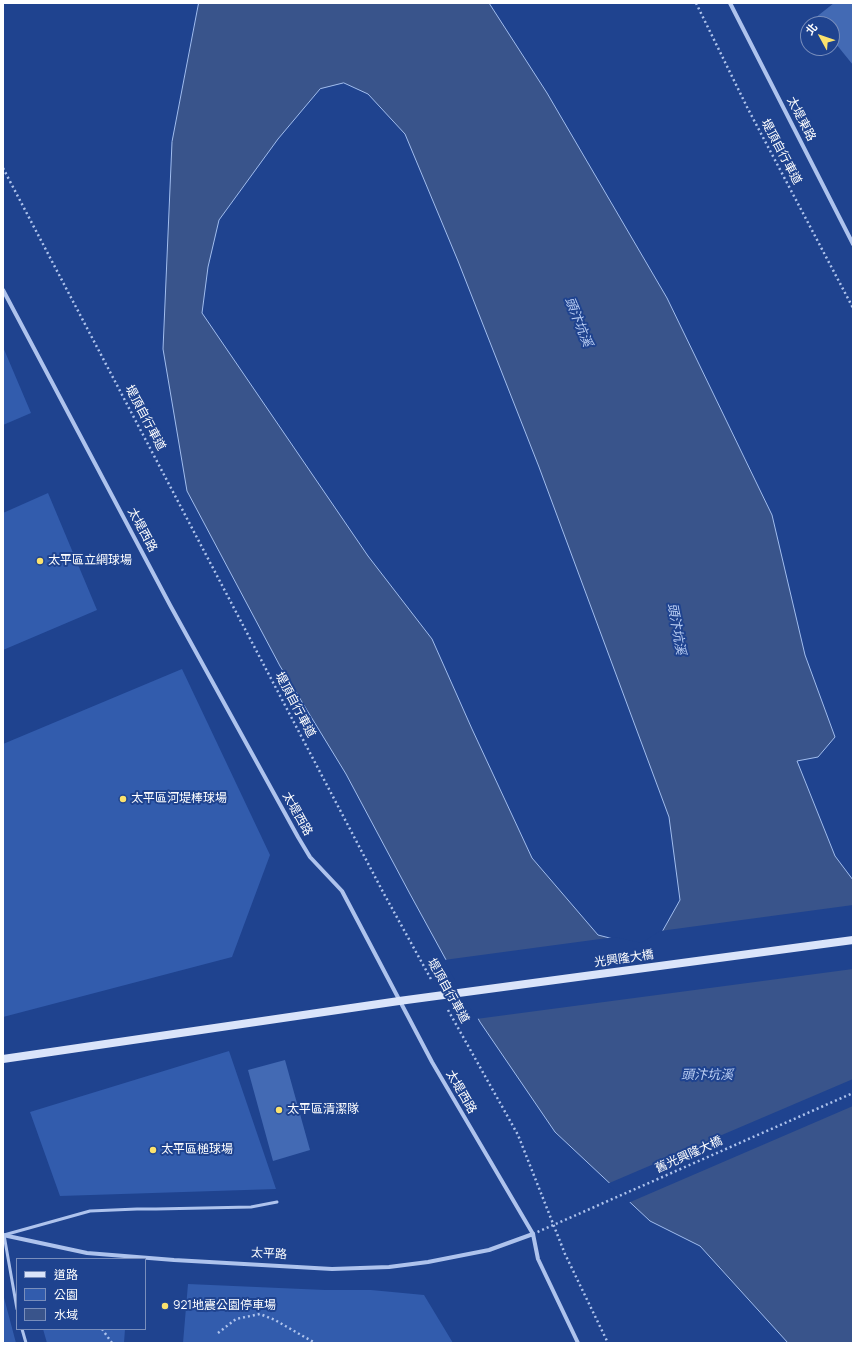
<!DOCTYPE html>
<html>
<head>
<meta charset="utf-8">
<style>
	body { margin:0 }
	#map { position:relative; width:856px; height:1346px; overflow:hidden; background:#1f438f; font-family:Manrope,"Noto Sans TC",sans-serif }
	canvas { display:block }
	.frame { position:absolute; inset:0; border:4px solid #fff; pointer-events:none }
	.legend { position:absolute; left:16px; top:1258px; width:130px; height:72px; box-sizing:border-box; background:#1f438f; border:1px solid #798ebc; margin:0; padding:5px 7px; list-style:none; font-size:12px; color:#fff }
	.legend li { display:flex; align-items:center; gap:8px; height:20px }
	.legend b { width:20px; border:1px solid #798ebc }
	.north { position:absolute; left:800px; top:16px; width:40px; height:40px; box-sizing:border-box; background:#1f438f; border:1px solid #798ebc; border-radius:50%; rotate:310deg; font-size:11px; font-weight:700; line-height:16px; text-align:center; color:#fff }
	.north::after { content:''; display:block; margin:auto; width:14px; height:18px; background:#fbe26d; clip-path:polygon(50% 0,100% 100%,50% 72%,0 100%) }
</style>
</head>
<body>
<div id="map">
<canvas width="856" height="1346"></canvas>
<div class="frame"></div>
<ul class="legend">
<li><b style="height:5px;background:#dae4fa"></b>道路</li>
<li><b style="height:11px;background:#325cad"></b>公園</li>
<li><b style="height:11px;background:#39548b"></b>水域</li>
</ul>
<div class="north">北</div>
</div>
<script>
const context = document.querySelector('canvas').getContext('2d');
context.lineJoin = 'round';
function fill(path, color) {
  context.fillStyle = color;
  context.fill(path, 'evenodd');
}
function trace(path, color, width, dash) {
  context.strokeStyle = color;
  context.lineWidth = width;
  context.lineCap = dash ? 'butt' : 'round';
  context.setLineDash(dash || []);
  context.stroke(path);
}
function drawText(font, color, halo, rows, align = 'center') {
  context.font = font + ' Manrope,"Noto Sans TC",sans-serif';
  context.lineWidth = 4;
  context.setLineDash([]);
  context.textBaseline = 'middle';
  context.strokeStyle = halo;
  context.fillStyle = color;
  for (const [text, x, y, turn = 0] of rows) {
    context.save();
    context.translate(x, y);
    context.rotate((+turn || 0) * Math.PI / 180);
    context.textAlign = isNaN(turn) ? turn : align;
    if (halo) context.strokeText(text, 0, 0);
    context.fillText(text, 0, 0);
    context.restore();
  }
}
const green = new Path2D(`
	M3,347l28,66 -28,12z
	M48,493l49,117 -94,40v-137z
	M182,669l88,186 -38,102 -229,60v-273z
	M229,1051l47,138 -216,7 -30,-84z
	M188,1284l137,6h46l53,5 29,48h-270z
	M3,1294l13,49h-13z
	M43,1329h82l-1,14h-77z`);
const water = new Path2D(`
	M199,3h290l58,90 120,205 105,217 33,140 30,82 -17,20 -21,4 38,95 18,24v463h-65l-88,-97 -50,-25 -95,-89 -75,-110 -70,-128 -64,-120 -66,-108 -93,-175 -24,-142 9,-207zM344,83l24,11 37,40 53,127 81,206 130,350 11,83 -18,32 -21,14 -43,-11 -66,-77 -60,-129 -40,-90 -64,-83 -166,-243 6,-46 11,-47 59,-81 42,-50z`);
const pier = new Path2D(`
	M853,905v64l-377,50 -32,-59 171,-23 26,6 19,-12z
	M853,1079v27l-225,97 -21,-19z`);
const building = new Path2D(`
	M834,3h19v62l-21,-26v-15h-12l-5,-6z
	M285,1060l25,90 -37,11 -25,-91z`);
const path = new Path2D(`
	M696,3l51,104 106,201
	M3,168l380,724 49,89
	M448,1010l70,125 47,119 43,89
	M102,1329l10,14
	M218,1333l18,-14 24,-5 15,6 40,23`);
const lane = new Path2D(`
	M17,1309l-13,-74 86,-24 47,-2h19l95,-2 26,-5
	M22,1329l4,14`);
const street = new Path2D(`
	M730,3l123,241
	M3,290l167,315 128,232 12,20 32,34 90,171 101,172 5,25 40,84
	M3,1235l84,18 87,7 158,9 57,-2 39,-5 61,-12 44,-16`);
const secondary = new Path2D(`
	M3,1059l396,-58`);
const pathBridge = new Path2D(`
	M533,1234l320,-141`);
const secondaryBridge = new Path2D(`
	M399,1001l454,-61`);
const markers = [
	[40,561,4,"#fbe26d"],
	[123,799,4,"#fbe26d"],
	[279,1110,4,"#fbe26d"],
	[153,1150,4,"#fbe26d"],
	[165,1306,4,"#fbe26d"]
];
const streetNames = [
	["太堤東路",801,119,63],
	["堤頂自行車道",781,152,62],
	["堤頂自行車道",145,418,62],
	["太堤西路",142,530,62],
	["堤頂自行車道",295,705,62],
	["太堤西路",297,814,61],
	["光興隆大橋",624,959,-8],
	["堤頂自行車道",448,991,61],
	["太堤西路",461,1092,60],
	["舊光興隆大橋",689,1155,-24],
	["太平路",269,1254,3]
];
const poiNames = [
	["太平區立網球場",48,561],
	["太平區河堤棒球場",131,799],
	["太平區清潔隊",287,1110],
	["太平區槌球場",161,1150],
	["921地震公園停車場",173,1306]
];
const waterNames = [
	["頭汴坑溪",578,322,68],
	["頭汴坑溪",676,629,80],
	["頭汴坑溪",707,1075]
];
fill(green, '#325cad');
fill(water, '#39548b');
trace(water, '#a1bdee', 1);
fill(pier, '#1f438f');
fill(building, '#436ab4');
trace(path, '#aec3ed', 2.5, [2, 3]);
trace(lane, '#aec3ed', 3);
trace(street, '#aec3ed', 4);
trace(secondary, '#dae4fa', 8);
trace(pathBridge, '#aec3ed', 2.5, [2, 3]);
trace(secondaryBridge, '#dae4fa', 8);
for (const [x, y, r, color] of markers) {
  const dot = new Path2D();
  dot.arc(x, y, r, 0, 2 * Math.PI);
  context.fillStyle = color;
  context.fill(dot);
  trace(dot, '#1f438f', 1.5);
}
drawText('12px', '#fff', '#1f438f', streetNames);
drawText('12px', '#fff', '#1f438f', poiNames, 'left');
drawText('italic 13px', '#bacef4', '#1f438f', waterNames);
</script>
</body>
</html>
